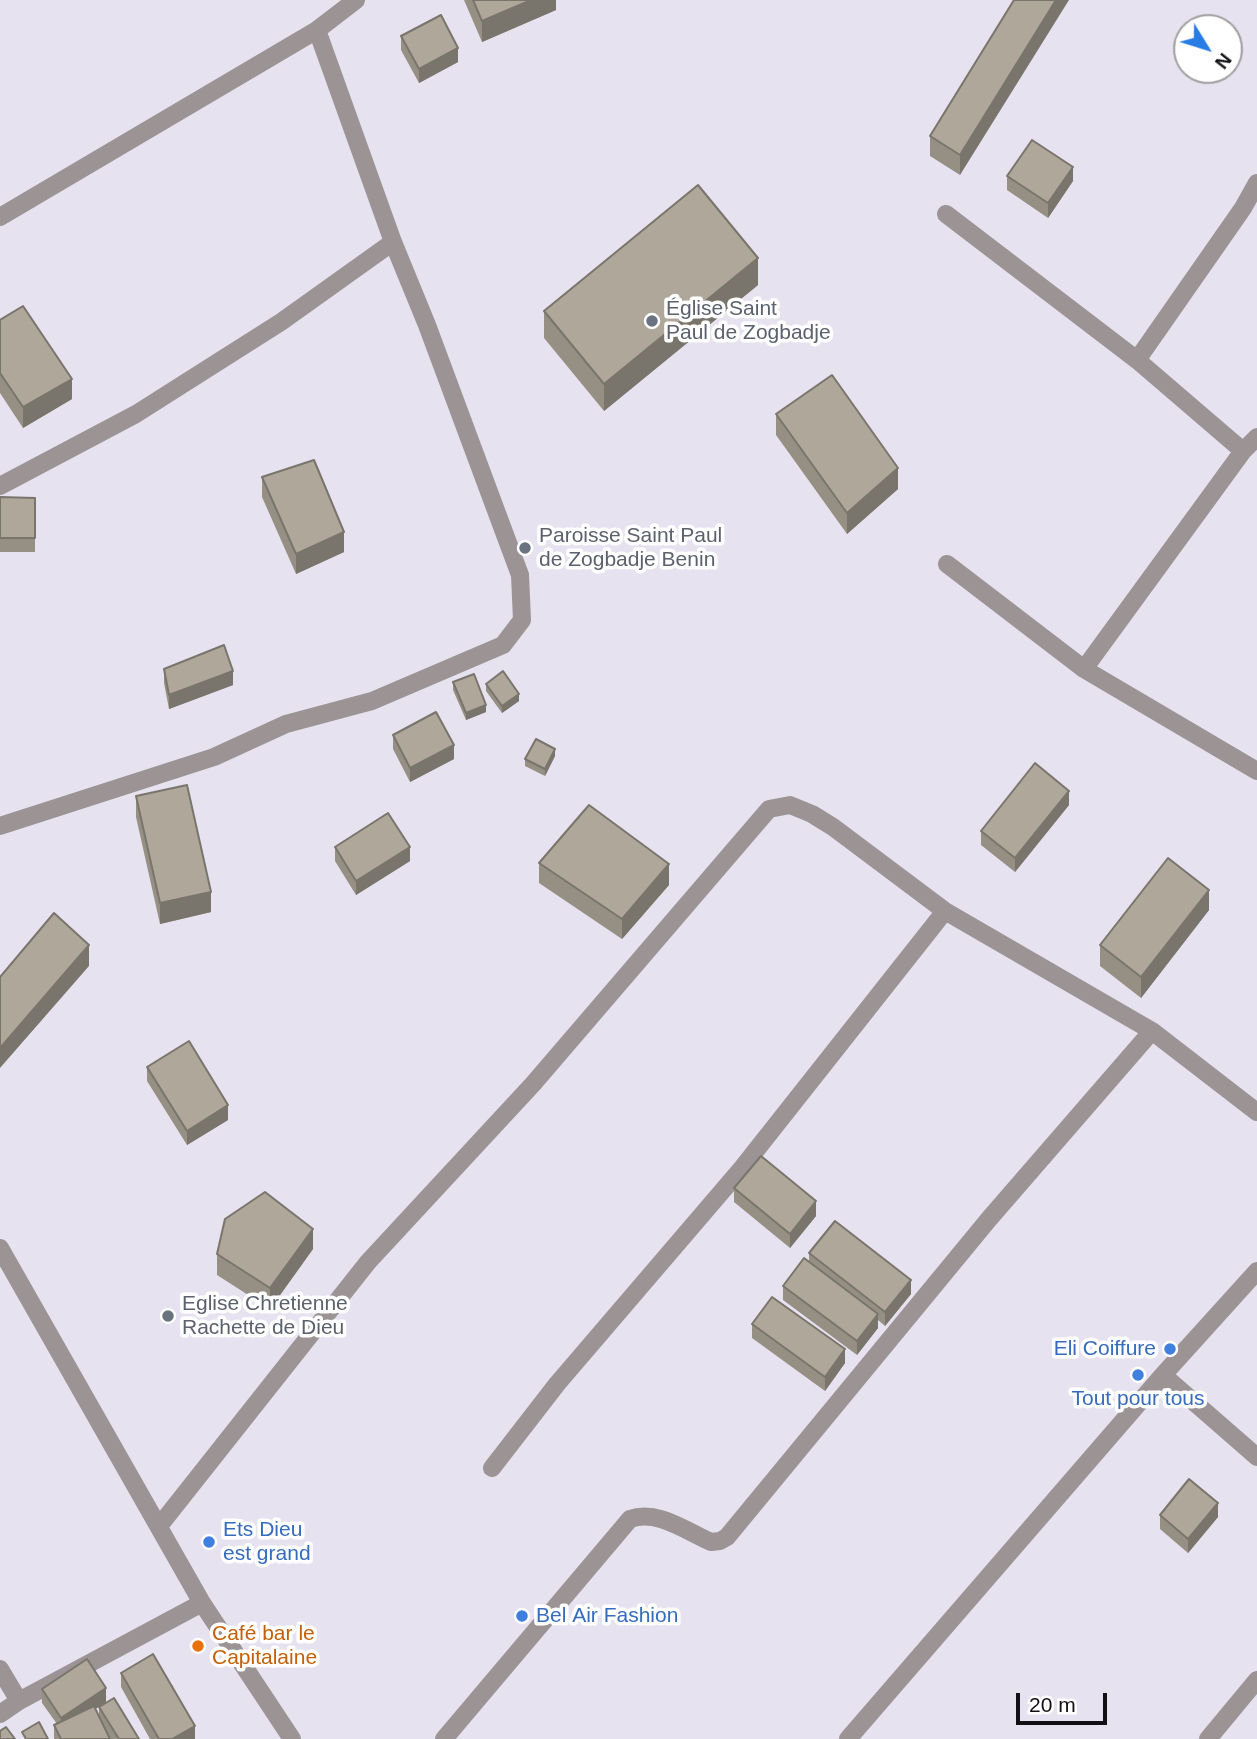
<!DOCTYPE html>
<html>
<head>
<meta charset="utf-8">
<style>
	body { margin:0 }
	#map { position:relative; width:1257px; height:1739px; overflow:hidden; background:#e7e2f0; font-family:Arial,sans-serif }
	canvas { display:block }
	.north { position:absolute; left:1173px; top:14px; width:70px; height:70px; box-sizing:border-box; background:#fff; border:2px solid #a09fa1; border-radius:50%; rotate:128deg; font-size:19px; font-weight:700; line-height:28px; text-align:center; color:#121014 }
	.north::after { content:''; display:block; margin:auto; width:24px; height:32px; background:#277ce6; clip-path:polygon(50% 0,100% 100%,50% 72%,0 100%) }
	.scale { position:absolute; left:1016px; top:1693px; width:91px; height:32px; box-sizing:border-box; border:4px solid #121014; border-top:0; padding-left:9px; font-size:21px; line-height:24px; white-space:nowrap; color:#121014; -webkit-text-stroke:5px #fff; paint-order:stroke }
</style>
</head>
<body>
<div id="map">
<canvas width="1257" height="1739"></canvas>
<div class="north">N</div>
<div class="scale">20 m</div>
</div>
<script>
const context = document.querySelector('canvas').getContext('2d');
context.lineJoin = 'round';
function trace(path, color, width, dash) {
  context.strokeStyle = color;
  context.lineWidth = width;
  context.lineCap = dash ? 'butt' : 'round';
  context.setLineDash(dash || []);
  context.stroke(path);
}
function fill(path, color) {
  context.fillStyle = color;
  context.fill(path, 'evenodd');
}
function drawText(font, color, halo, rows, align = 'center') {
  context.font = font + ' Arial,sans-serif';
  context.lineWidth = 7;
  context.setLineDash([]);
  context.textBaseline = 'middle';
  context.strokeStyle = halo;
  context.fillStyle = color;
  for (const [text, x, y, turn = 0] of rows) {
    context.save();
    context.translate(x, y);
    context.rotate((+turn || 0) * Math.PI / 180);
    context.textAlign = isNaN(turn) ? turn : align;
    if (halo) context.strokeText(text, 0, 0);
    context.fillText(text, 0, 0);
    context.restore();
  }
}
const minor = new Path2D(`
	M946,214l191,146 106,91
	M0,217l317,-187 39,-30
	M1137,360l106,-152 14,-25
	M0,486l136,-72 145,-92 112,-80
	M947,564l137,105 173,102
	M1084,669l159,-218 14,-14
	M0,826l214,-69 72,-33 86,-23 131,-56 19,-25 -2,-45 -93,-250 -34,-83 -76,-212
	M0,1248l202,355 90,136
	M1163,1375l94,82
	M492,1468l65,-84 185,-216 203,-257
	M160,1525l208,-263 165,-178 236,-275 21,-4 22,9 21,13 112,84 207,120 105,81
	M0,1669l19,32
	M0,1714l19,-13 183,-98
	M444,1739l186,-220c27,-10 56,12 81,23l9,-1 7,-4 262,-318 163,-188
	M848,1739l315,-364 94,-104
	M1208,1739l49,-59`);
const wall = new Path2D(`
	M464,0h92v10l-74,32z
	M1014,0l-54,175 -30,-19v-20z
	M401,36l57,26 -39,21 -18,-33z
	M1007,176l66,5 -25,37 -41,-28z
	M758,285l-154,126 -60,-73v-27z
	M0,320l72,79 -49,29 -23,-35z
	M776,414l122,75 -51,45 -71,-99z
	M262,477l82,75 -48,22 -34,-77z
	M0,497l35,1v54h-35z
	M164,669l69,16 -64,24 -5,-26z
	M453,682l33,30 -20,8 -13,-30z
	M486,684l33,17 -17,12 -16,-22z
	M393,735l61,24 -44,23 -17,-33z
	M555,756l-10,20 -20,-10v-7z
	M136,796l75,116 -51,12 -24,-107z
	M1069,805l-54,67 -34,-27v-14z
	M335,847l75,14 -54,34 -21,-34z
	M539,863l130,22 -47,54 -83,-56z
	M1209,910l-68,88 -41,-32v-21z
	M147,1067l81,53 -41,25 -40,-64z
	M734,1188l82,28 -26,32 -56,-46z
	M313,1249l-43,60 -53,-34v-21z
	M809,1253l102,41 -26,32 -7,-6v8l-21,27 -74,-55v-14l26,-24z
	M752,1324l93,39 -20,28 -73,-53z
	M1160,1515l58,2 -30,36 -28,-24z
	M121,1673l74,66h-45l-29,-52z
	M42,1689l53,20 4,8v-10l40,32h-85v-14l3,-1 -15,-21z`);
const shadedWall = new Path2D(`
	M531,0h25v10l-74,32v-21z
	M1056,0h13l-109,175v-20z
	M458,48v14l-39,21v-14z
	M1073,167v14l-25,37v-15z
	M758,258v27l-154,126v-27z
	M72,379v20l-49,29v-21z
	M898,468v21l-51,45v-21z
	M344,532v20l-48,22v-20z
	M233,671v14l-64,24v-14z
	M519,694v7l-17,12v-7z
	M486,705v7l-20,8v-7z
	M454,745v14l-44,23v-14z
	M555,749v7l-10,20v-7z
	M1069,791v14l-54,67v-14z
	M410,847v14l-54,34v-14z
	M669,864v21l-47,54v-20z
	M1209,890v20l-68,88v-21z
	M211,892v20l-51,12v-21z
	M89,945v21l-89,102v-20z
	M228,1105v15l-41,25v-14z
	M816,1201v15l-26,32v-14z
	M313,1229v20l-43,60v-21z
	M911,1280v14l-26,32v-14z
	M878,1314v14l-21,27v-14z
	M845,1349v14l-20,28v-14z
	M1218,1503v14l-30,36v-14z
	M106,1688v14l-45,30v-14z
	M195,1726v13h-23z`);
const building = new Path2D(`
	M473,0h58l-49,21z
	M1014,0h42l-96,155 -30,-19z
	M441,15l17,33 -39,21 -18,-33z
	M1032,140l41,27 -25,36 -41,-27z
	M698,185l60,73 -154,126 -60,-73z
	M23,306l49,73 -49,28 -23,-34v-53z
	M832,375l66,93 -51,45 -71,-99z
	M314,460l30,72 -48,22 -34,-77z
	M0,497l35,1v40h-35z
	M224,645l9,26 -64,24 -5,-26z
	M503,671l16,23 -17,12 -16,-22z
	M474,674l12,31 -20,8 -13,-31z
	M436,712l18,33 -44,23 -17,-33z
	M536,739l19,10 -10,20 -20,-10z
	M1035,763l34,28 -54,67 -34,-27z
	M187,785l24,107 -51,11 -24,-107z
	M589,805l80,59 -47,55 -83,-56z
	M388,813l22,34 -54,34 -21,-34z
	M1168,858l41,32 -68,87 -41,-32z
	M54,913l35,32 -89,103v-71z
	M189,1041l39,64 -41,26 -40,-64z
	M761,1156l55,45 -26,33 -56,-46z
	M265,1192l48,37 -43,59 -53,-34 8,-35z
	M835,1221l76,59 -26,32 -76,-59z
	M804,1258l74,56 -21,27 -74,-55z
	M772,1297l73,52 -20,28 -73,-53z
	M1189,1479l29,24 -30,36 -28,-24z
	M153,1654l42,72 -23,13h-13l-38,-66z
	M87,1659l19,29 -45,30 -19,-29z
	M114,1698l25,41h-20l-20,-32z
	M94,1706l16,33h-49l-7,-14z
	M39,1722l9,17h-22l-4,-7z
	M6,1727l9,12h-15v-8z`);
const markers = [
	[652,321,7,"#6b7280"],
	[525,548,7,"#6b7280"],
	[168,1316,7,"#6b7280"],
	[1170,1349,7,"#3f7fe0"],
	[1138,1375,7,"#3f7fe0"],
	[209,1542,7,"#3f7fe0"],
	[522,1616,7,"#3f7fe0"],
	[198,1646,7,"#e8710a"]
];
const worshipNames = [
	["Église Saint",666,309],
	["Paul de Zogbadje",666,333],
	["Paroisse Saint Paul",539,536],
	["de Zogbadje Benin",539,560],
	["Eglise Chretienne",182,1304],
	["Rachette de Dieu",182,1328]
];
const shopNames = [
	["Eli Coiffure",1156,1349,"right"],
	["Tout pour tous",1138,1399,"center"],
	["Ets Dieu",223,1530],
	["est grand",223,1554],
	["Bel Air Fashion",536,1616]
];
const foodNames = [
	["Café bar le",212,1634],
	["Capitalaine",212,1658]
];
trace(minor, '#9b9394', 18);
fill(wall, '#969084');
fill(shadedWall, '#7a756c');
fill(building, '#afa79a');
trace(building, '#7a756c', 2);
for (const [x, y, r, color] of markers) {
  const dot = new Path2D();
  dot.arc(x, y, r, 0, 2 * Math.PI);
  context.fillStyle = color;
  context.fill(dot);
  trace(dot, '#fff', 2.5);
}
drawText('21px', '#5b616d', '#fff', worshipNames, 'left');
drawText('21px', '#366cbe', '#fff', shopNames, 'left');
drawText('21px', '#c56008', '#fff', foodNames, 'left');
</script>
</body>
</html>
